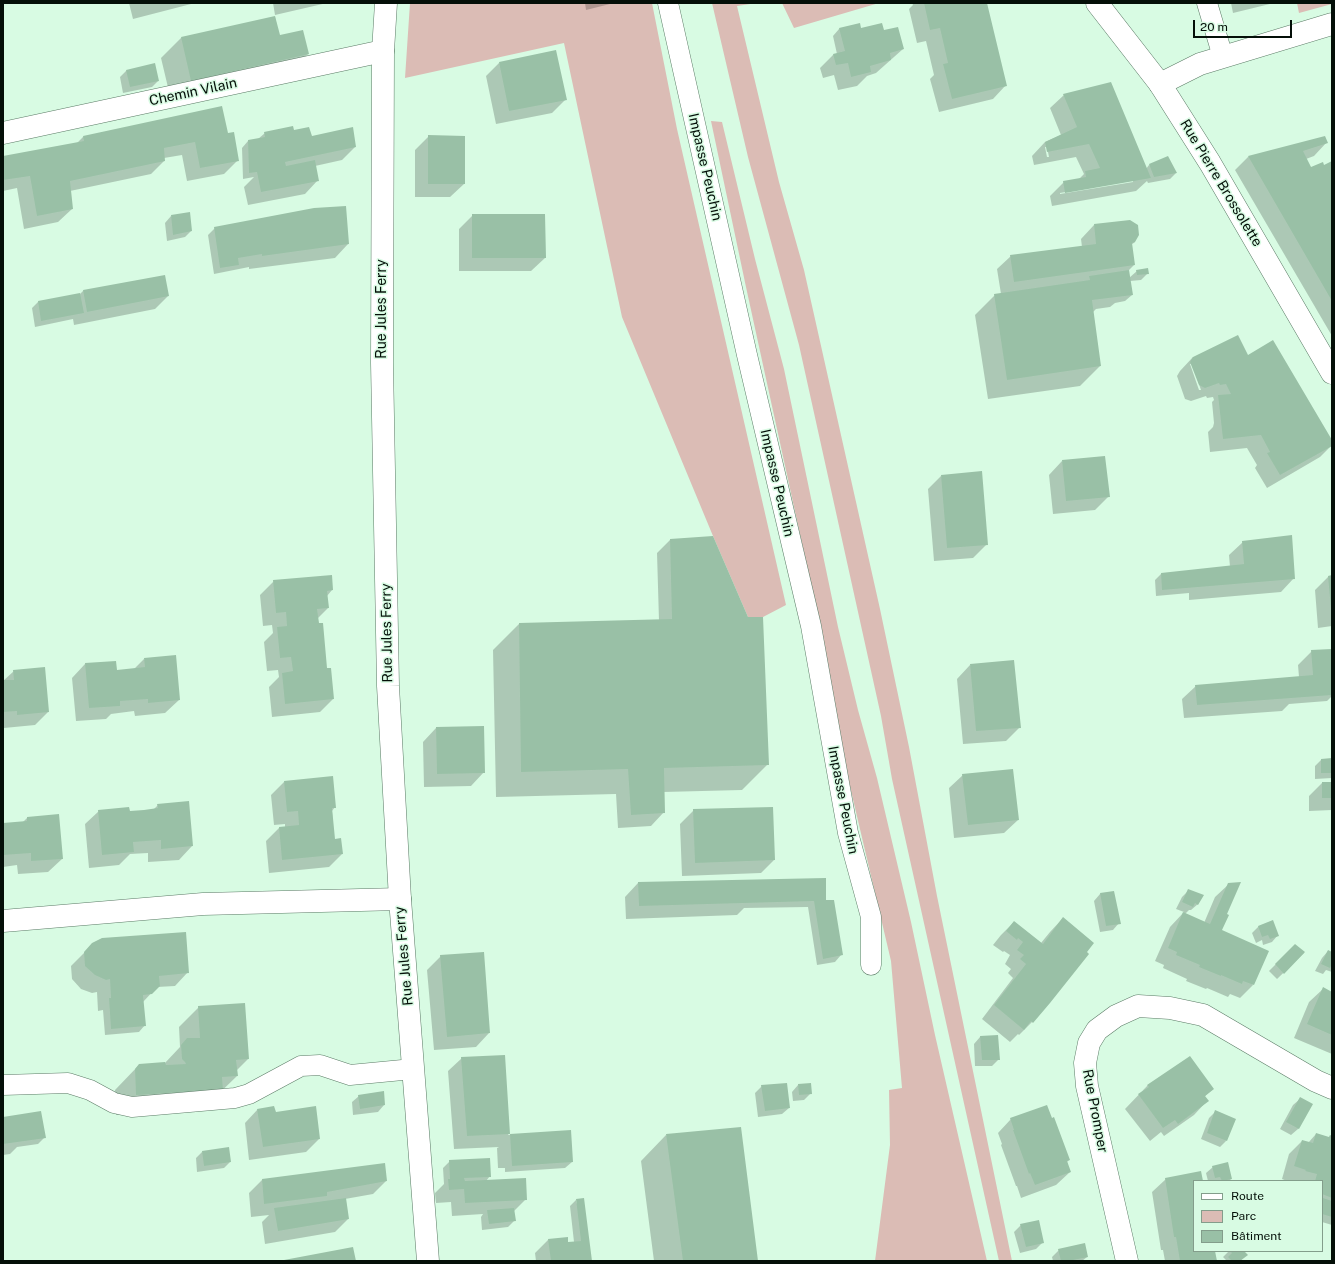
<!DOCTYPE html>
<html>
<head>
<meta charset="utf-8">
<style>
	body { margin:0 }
	#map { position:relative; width:1335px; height:1264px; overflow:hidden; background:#d8fbe3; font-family:"Public Sans",sans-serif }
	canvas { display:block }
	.frame { position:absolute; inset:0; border:4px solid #040f08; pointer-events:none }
	.legend { position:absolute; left:1193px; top:1180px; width:130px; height:72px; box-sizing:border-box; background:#d8fbe3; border:1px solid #839d8b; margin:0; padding:5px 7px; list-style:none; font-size:12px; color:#040f08 }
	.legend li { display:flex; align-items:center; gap:8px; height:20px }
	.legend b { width:20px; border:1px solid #839d8b }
	.scale { position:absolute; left:1193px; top:20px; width:99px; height:18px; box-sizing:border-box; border:2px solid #040f08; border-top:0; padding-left:5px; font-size:12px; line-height:14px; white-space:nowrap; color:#040f08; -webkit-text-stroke:3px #d8fbe3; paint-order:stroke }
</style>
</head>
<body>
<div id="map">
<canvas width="1335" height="1264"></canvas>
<div class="frame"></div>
<ul class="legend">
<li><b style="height:5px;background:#fff"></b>Route</li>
<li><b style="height:11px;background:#dbbcb5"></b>Parc</li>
<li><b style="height:11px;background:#99c0a6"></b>Bâtiment</li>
</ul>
<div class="scale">20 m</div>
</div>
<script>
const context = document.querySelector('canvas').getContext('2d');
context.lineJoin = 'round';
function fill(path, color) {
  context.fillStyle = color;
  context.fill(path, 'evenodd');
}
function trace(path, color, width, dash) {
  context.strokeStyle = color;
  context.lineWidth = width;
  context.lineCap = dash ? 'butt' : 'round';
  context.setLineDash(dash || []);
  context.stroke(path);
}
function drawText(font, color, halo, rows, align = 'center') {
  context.font = font + ' "Public Sans",sans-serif';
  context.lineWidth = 3;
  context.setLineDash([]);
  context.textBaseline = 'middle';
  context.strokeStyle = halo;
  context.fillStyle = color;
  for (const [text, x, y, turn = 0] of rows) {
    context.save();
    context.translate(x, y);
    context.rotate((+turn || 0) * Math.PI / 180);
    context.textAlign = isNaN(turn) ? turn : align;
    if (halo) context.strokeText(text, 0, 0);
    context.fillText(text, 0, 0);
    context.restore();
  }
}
const green = new Path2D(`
	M410,3h182l1,1 5,-1h54l25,126 109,476 -23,12h-15l-35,-81 -91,-219 -58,-274 -159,35z
	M712,3h45l-20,3 42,176 25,88 76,339 29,138 28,149 75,365h-13l-107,-482 -11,-63 -82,-371 -51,-188z
	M782,3h97l-85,25z
	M1297,3h35v1l-33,9z
	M711,121l11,1 33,137 29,110 54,258 20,83 19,68 34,144 24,113 52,226h-112l15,-116 -1,-55 13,-2 -11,-127 -43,-183 -28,-152 -74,-339z`);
const shadow = new Path2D(`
	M129,3h66l-62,16z
	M273,3h54l-52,12z
	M585,3h29l-28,7z
	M912,3h74l20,82 -13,14 -54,13 -9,-33 4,-4 -8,-34 -9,2 -8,-34 4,-4z
	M1231,3h43l-41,10z
	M275,17l4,19 29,18 -20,20 -117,26 -10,-42 20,-20z
	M839,29h21l43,20 -27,24 -9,3 -10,10 -19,4 -4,-15 -11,3 -3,-10 13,-13 4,-1 -4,-18z
	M499,63l66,37 -13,13 -56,11 -10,-48z
	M154,64l4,17 -6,6 -29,6 -3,-16 6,-6z
	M1064,95l82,74 3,-4 27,8 -6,6 -22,4 -1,-2 -11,10 -84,15 -2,-10 14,-14 14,-2 6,-6 -8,-17 -42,8 -2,-9 13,-14 16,-7 -11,-27zM1045,147h2l2,10h-2zM1133,180v2l-73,12v-1z
	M265,133l46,4 44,10 -13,13 -27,6 3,14 -13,14 -57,11 -4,-18 10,-10 -11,2 -1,-31 6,-7 10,-2z
	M227,134l11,26 -14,14 -37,7 -5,-26 -18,3v3l-13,13 -81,17 2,18 -14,13 -34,7 -7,-41 -14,3v-34l74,-14 6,-6z
	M429,136l35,48 -14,13h-35v-47z
	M1324,137l3,5 -13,14 -8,3 5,9 13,-2 8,-4v174l-97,-166 13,-13z
	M473,215l72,43 -14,13h-72v-42z
	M171,216l20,15 -6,6 -18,4 -2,-18z
	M1094,225l41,17 -4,3 3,20 -6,6 1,7 8,-7 11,2 -7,7 -11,1 2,14 -7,6 -10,2 -5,4 -14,2 -3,3 7,54 -20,20 -92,13 -13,-84 20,-20 6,-1 -4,-25 14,-13 71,-9 -1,-8z
	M215,228l133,16 -13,14 -86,11v-2l-35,7 -6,-39z
	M83,291l85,5 -13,13 -81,16 -1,-6 -38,8 -3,-19 6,-6 41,-8v1z
	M1248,356l84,86v3l-12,12 -53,31 -12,-20 2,-3 -10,-17 -37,4 -2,-20 5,-5 1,-4 -2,-21 2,-2 -1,-3 -6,1 -1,-2 -15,5 -6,-2 -8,-23 3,-5 13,-14zM1190,364h2l9,26h-2z
	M1062,461l47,35 -14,14 -42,4 -4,-39z
	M941,476l46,68 -14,14 -39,3 -6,-72z
	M712,537l56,227 -26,26 -79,2 1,20 -13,14 -33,2 -2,-34 -120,3 -3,-147 26,-26 140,-3 -2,-68 13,-13z
	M1243,542l51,36 -13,14 -92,8v-7l-33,3 -1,-16 6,-6 69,-7 -1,-12z
	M1332,576v50l-14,2 -3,-38 13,-13z
	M274,581l58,9 -5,6 1,12 -11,11 9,50 7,30 -13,13 -48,5 -3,-30 10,-10 -1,-7 -11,1 -3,-29 9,-9 -1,-8 -9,1 -3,-31z
	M1332,650v46l-5,5 -38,3 -7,7 -98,7 -2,-19 14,-13 103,-9 -1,-12 14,-14z
	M144,659l35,41 -14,13 -30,3 -1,-5 -23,3 -5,5 -30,2 -4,-43 13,-14 30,-2 1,9 18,-2z
	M970,665l50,62 -14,14 -43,3 -6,-65z
	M14,671l34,41 -13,13 -31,3v-4h-1v-43z
	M436,728l48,44 -13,14 -47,1 -1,-45z
	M1332,759v19l-17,1v-13l6,-6z
	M963,775l55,45 -14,13 -50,5 -5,-50z
	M284,782l51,25 -3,4 2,29 8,14 -13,13 -60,6 -3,-32 13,-13 6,-1v-3l-11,1 -3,-30z
	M1322,783h10v27l-23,1v-15z
	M158,805l34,41 -13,14 -31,2v-9l-18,1 -11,11 -30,3 -4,-44 14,-13 30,1 24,-2z
	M694,810l80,50 -13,13 -79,3 -2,-52z
	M27,818l35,41 -14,13 -30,2 -1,-9 -14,2v-43l20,-2z
	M638,883l187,18 16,54 -6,7 -18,3 -9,-58 -64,1 -7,7 -111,4 -1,-22z
	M1229,884l-4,30 -4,16 32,55 -13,13 -10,-4 -2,3 -21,-9 -1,1 -20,-8 1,-2 -24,-11 1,-3 -9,-4 15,-34 14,-15 -8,-3 6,-12 7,-7 9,14 -7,6h-2l-4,4 19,9 11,-26z
	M1113,892l6,31 -6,7 -13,2 -6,-31 6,-7z
	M1063,918l-31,104 -13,13 -1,-1 -8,8 -28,-23 31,-41 -5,-5 3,-4 -6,-5 5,-9 -6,-4 -1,1 -10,-7 8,-10 13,-13 27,21 9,-11z
	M1259,926l19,9 -6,7 -9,3 -1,-5 -6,3 -4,-10z
	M93,944l95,28 -13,14 -18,1 -14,15 2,23 -6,7 -34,3 -2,-25 -5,1 -1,-19 -5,1 -11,-4 -9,-10 -1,-13z
	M1295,945l9,8 -27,26 -8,-8z
	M1328,951l4,2v19l-6,-2 -3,4 -8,-3 7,-13z
	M483,953l6,80 -13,14 -42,3 -7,-80 14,-14z
	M1323,989l9,4v61l-38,-16 15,-36z
	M244,1004l4,55 -12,12 1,5 -35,34 -86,5 -1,-25 24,-25 25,-1 16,-17 -1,-20 20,-20z
	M997,1036l2,23 -7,7h-17l-1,-22 6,-7z
	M462,1058l47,75 -1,2 62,-4 2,31 -7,6 -60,4v-4h-7l-1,-20 2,-1 -45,2 -6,-78z
	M798,1085l13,8 -7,7 -11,1 -1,-9z
	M1148,1085l65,4 -9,8 3,4 -13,14 -30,21 -3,-4 -11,9 -25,-32z
	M762,1086l27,22 -7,6 -24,3 -3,-24z
	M383,1092l1,13 -6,7 -25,3 -1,-13 7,-6z
	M1300,1099l11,5 -13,25 -7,6 -11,-6 13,-24z
	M258,1109l17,4 44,26 -13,13 -57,8 -4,-37z
	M1216,1111l10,30 -6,6 -19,-8 8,-21z
	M3,1118l42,19 -7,7 -21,3 -7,7 -7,1z
	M1011,1119l58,41 -2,2 3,10 -14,13 -35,13 -4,-12h-1l-15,-41 1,-1 -4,-11z
	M1316,1134l12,4 4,-1v88l-10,-3v-41h-35l-5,-2 7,-25 13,-13 6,2z
	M666,1135l91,126h-103l-13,-100z
	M202,1152l28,10 -6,6 -27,4 -1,-14z
	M450,1161l40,15 -4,5 40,18 -13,13 1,9 -6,6 -26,3 -1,-13 2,-3 -31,2 -1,-14 -15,1 -1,-10 9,-9 -1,-16z
	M384,1164l2,17 -13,13 -28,5 3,20 -13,13 -70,12 -3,-22 7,-7 -18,2 -2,-24 13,-13z
	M1213,1167l18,12 -2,2h-21l-2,-8z
	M1166,1179l36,2h-8v70h11l11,10h-51l-2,-11h-2l-9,-58z
	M576,1200l15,61h-55l-1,-8 13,-13 19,3 7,-1 -4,-36z
	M1021,1225l21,18 -6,6 -16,4 -6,-21z
	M1059,1250l28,7 -5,4h-29l-1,-4z
	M1229,1251h14l3,4 -6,6h-15l1,-1 -3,-3z`);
const building = new Path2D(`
	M924,3h63l20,83 -55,13 -9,-35 5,-1 -8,-35 -10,2z
	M275,16l5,19 23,-5 6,24 -118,27 -10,-44z
	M860,23l1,5 21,-5 2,7 14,-3 6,22 -14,4 1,7 -21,6 1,6 -20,5 -3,-14 -12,2 -3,-11 12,-3 -6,-23z
	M556,50l11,50 -58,11 -10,-49z
	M155,63l4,18 -29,6 -4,-17z
	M1111,82l40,96 -86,15 -2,-12 23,-4 -1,-6 15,-3 -11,-24 -42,8 -2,-10 32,-15 -14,-33z
	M222,106l6,27 6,-1 5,29 -39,7 -5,-26 -31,6 1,13 -95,20 3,28 -36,7 -7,-40 -27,4v-24l81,-15 -1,-5z
	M293,126l1,4 15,-3 3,9 41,-9 3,20 -71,15 1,4 29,-6 4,21 -58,11 -4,-20 -8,1 -1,-33 17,-3 -1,-5z
	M428,135l37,1v48h-37z
	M1325,136l3,7 -25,8 8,16 12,-5 1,3 8,-4v140l-84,-145z
	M1168,156l9,17 -23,4 -5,-13z
	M346,206l3,38 -87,12v-2l-24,4 1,7 -19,3 -6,-41 100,-19z
	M190,212l2,19 -19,4 -2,-20z
	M472,214h73l1,44h-74z
	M1130,220l8,5 1,10 -4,7 -3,1 3,22 -121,17 -4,-27 86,-11 -2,-20z
	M1148,268l1,6 -12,1 -1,-5z
	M1129,270l4,25 -41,5 9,66 -94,14 -13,-86 96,-14 -1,-4z
	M165,275l4,21 -82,16 -4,-22z
	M80,293l4,20 -43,8 -3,-20z
	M1238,335l10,20 25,-15 59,100v6l-52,29 -13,-22 3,-1 -9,-17 -38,4 -5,-44 13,-1 -5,-10 -6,1 -1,-2 -14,5 -6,-3 -9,-23 3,-5z
	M1105,456l5,41 -44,4 -4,-41z
	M982,471l6,74 -41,3 -6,-73z
	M1292,535l3,44 -133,11 -1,-17 83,-9 -2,-23z
	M713,536l35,81h15l6,148 -105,3 1,45 -34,2 -3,-46 -107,3 -2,-149 153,-4 -2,-80z
	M332,575l1,15 -6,1 2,17 -12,1 2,14h4l4,45h4l3,31 -49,5 -3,-31 11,-2 -2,-14 -11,1 -3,-31 10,-1 -1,-14 -10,1 -3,-33z
	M1332,575v33l-1,1 -3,-33z
	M1332,649v46l-135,10 -2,-20 118,-10 -2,-25z
	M176,655l4,45 -32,3v-4l-28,2v5l-31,2 -4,-45 31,-2 1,9 28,-3 -1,-9z
	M1014,660l7,68 -45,3 -6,-67z
	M45,667l4,45 -32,3v-4l-14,1v-32h11l-1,-10z
	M484,726l1,47 -48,1 -1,-47z
	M1332,758v15h-11v-14z
	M1013,769l6,51 -51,5 -6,-51z
	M333,776l3,32h-4l3,31 6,-1 2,16 -61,6 -3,-33 20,-2 -1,-14 -11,1 -3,-31z
	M1322,782h10v16h-10z
	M189,801l4,45 -32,3v-9l-28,2 1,10 -32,3 -4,-45 31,-3 1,4 14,-1 14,-2 -1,-4z
	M773,807l2,53 -80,3 -2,-54z
	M59,814l4,45 -32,2v-8l-28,2v-32l24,-2v-4z
	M826,878v22h8l9,55 -20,4 -9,-58 -175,5 -1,-24z
	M1241,882l-14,32 2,1 -7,15 47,21 -15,34 -11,-4 -1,3 -21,-9v1l-22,-9 1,-2 -24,-10 1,-3 -9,-4 15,-36 27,12 18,-41z
	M1188,889l16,6 -6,10 -3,-2 -2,4 -11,-5z
	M1114,891l7,33 -15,2 -6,-33z
	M1063,917l31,26 -7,9 2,2 -39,49 -17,20 -2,-2 -7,9 -30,-25 32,-41 -6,-5 4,-4 -7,-5 6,-8 -5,-4 -1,2 -11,-9 8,-10 29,23z
	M1273,920l6,16 -9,3 -2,-4 -6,2 -4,-11z
	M186,932l3,41 -30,3 1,10 -8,8 -9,1 3,31 -35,3 -2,-31h2l-1,-19 -4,1 -11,-5 -10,-9 -1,-14 8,-9 10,-5z
	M1295,944l10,8 -21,22 -9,-10z
	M1328,950l4,2v12l-2,4 -9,-4z
	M484,952l6,81 -43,4 -7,-82z
	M1323,987l9,5v43l-25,-11z
	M245,1003l4,56 -13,1 2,16 -16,1 1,13 -87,5 -1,-26 4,-5 26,-2 1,3 20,-1 -1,-2 -3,-3 -1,-14 6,-7h13l-2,-32z
	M998,1035l2,25h-18l-2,-24z
	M505,1055l5,79 -43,2 -6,-79z
	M1190,1056l24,33 -9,7 4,5 -31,23 -3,-4 -12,8 -25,-34 11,-7 -2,-2z
	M787,1083l3,25 -25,3 -4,-26z
	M811,1083l1,11 -13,1 -1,-11z
	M384,1091l1,14 -25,4 -2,-14z
	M1300,1097l13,7 -14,25 -13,-7z
	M1047,1105l5,13 2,-1 16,43 -3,1 4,11 -36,13 -5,-12 -1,1 -16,-44h1l-4,-12z
	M274,1106l2,6 40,-6 4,33 -57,8 -6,-38z
	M1215,1110l21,9 -9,22 -20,-8z
	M41,1111l5,27 -43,6v-27z
	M741,1127l17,134h-75l-17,-127z
	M571,1130l2,32 -61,4 -2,-32z
	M1316,1133l13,4 1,-2 2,1v62l-10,-4v-13h-7l2,-7 -12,-3 1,-1 -12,-4 8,-26 11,3z
	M229,1147l2,15 -27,4 -2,-15z
	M490,1158l1,19 -27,1 1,3 61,-3 1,22 -62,3 -1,-14 -15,1 -1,-11h2l-1,-19z
	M1228,1162l4,17 -10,2 -2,-4 -5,1 -3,-12z
	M385,1163l2,18 -60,11v4l-63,8 -2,-25z
	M1201,1171l2,10h-9l-1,5 1,65h21l2,10h-37l-4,-24h-2l-9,-59z
	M346,1198l3,21 -71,12 -4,-23z
	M584,1198l8,63h-41l-3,-22 20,-2v5l13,-1 -5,-42z
	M1323,1198l9,3v16l-10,-3z
	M514,1208l2,13 -27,3 -2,-14z
	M1039,1220l5,23 -18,4 -6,-23z
	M1085,1243l3,14 -20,4h-7l-3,-12z
	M353,1247l3,14h-72v-1z
	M1230,1251h14l4,4 -8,6h-8l-4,-4 4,-4z`);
const service = new Path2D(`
	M668,3l79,352 64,271 37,207 23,84v48
	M1207,3l16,54
	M3,1085l65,-2 22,7 24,13 18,4 103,-9 14,-4 52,-28 19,-1 30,10 63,-6`);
const minor = new Path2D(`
	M1160,84l40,-20 132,-40
	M3,133l380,-82
	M3,921l200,-17 197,-5
	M1127,1261l-40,-175 -2,-23 4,-20 8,-13 19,-14 22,-10 32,2 33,7 113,66 16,7`);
const tertiary = new Path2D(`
	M386,3l-3,48 -1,312 6,323 12,213 28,362`);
const secondary = new Path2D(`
	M1097,3l63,81 50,79 122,210`);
const streetNames = [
	["Chemin Vilain",193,92,-12],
	["Impasse Peuchin",705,167,77],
	["Rue Pierre Brossolette",1221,183,59],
	["Rue Jules Ferry",382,309,-90],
	["Impasse Peuchin",777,483,77],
	["Rue Jules Ferry",387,633,-91],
	["Impasse Peuchin",843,800,79],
	["Rue Jules Ferry",404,956,-95],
	["Rue Promper",1095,1111,79]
];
fill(green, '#dbbcb5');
fill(shadow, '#0003');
fill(building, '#99c0a6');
trace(service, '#5b7b66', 21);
trace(minor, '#5b7b66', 23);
trace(tertiary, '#5b7b66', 23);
trace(secondary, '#5b7b66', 23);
trace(service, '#fff', 20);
trace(minor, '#fff', 22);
trace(tertiary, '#fff', 22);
trace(secondary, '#fff', 22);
drawText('14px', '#040f08', '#d8fbe3', streetNames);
</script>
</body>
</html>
